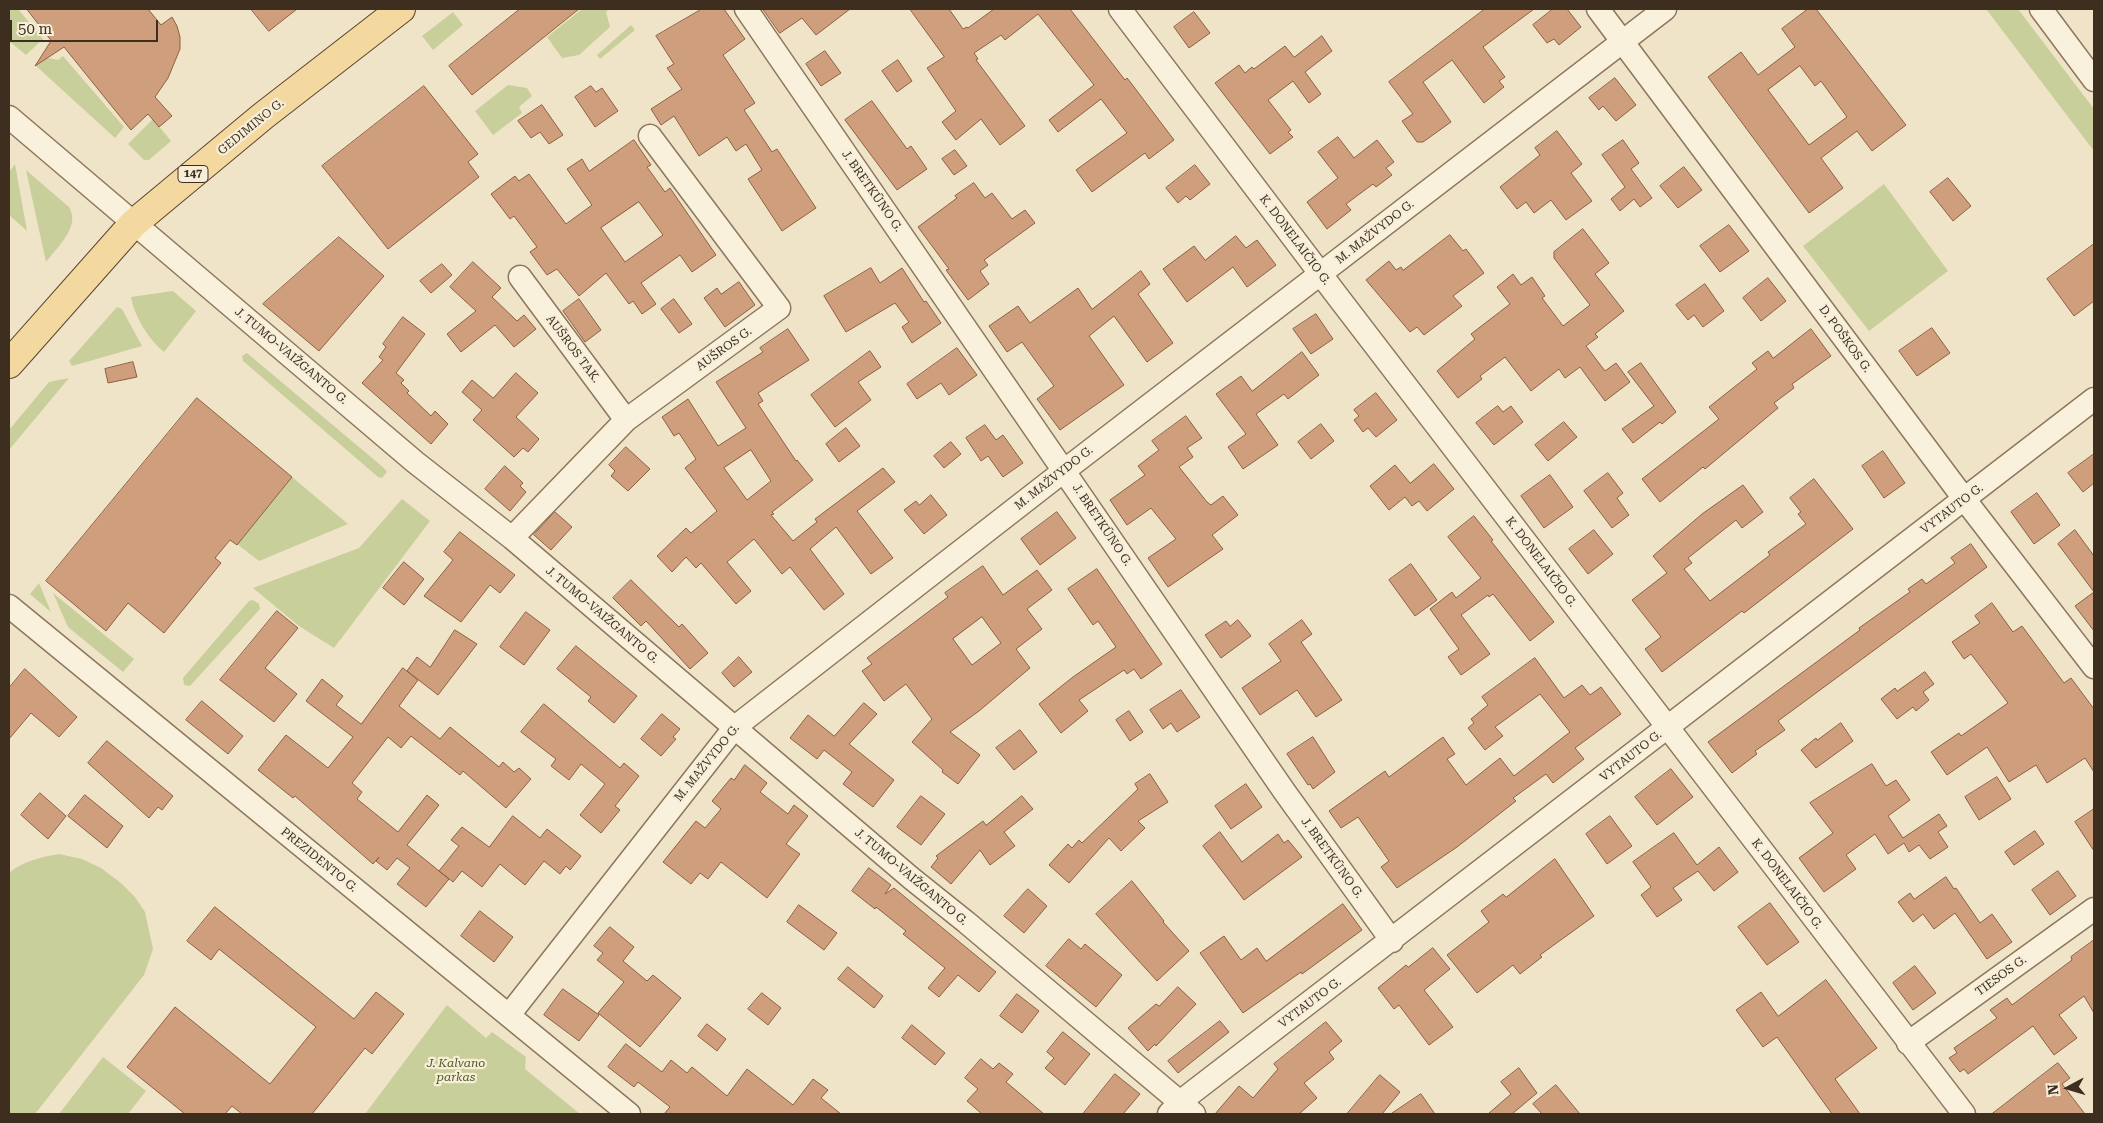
<!DOCTYPE html>
<html>
<head>
<meta charset="utf-8">
<style>
	body { margin:0 }
	#map { position:relative; width:2103px; height:1123px; overflow:hidden; background:#f0e4c8; font-family:"Roboto Serif",serif }
	canvas { display:block }
	.frame { position:absolute; inset:0; border:10px solid #3d2e20; pointer-events:none }
	.north { position:absolute; left:2043px; top:1063px; width:50px; height:50px; -webkit-text-stroke:4px #f7eed8; paint-order:stroke; rotate:264deg; font-size:14px; font-weight:700; line-height:20px; text-align:center; color:#3d2e20 }
	.north::after { content:''; display:block; margin:auto; width:18px; height:22px; background:#3d2e20; clip-path:polygon(50% 0,100% 100%,50% 72%,0 100%) }
	.scale { position:absolute; left:10px; top:20px; width:148px; height:22px; box-sizing:border-box; border:2px solid #3d2e20; border-top:0; padding-left:6px; font-size:15px; line-height:18px; white-space:nowrap; color:#3d2e20; -webkit-text-stroke:4px #f7eed8; paint-order:stroke }
</style>
</head>
<body>
<div id="map">
<canvas width="2103" height="1123"></canvas>
<div class="frame"></div>
<div class="north">N</div>
<div class="scale">50 m</div>
</div>
<script>
const context = document.querySelector('canvas').getContext('2d');
context.lineJoin = 'round';
function fill(path, color) {
  context.fillStyle = color;
  context.fill(path, 'evenodd');
}
function trace(path, color, width, dash) {
  context.strokeStyle = color;
  context.lineWidth = width;
  context.lineCap = dash ? 'butt' : 'round';
  context.setLineDash(dash || []);
  context.stroke(path);
}
function drawText(font, color, halo, rows, align = 'center') {
  context.font = font + ' "Roboto Serif",serif';
  context.lineWidth = 4.5;
  context.setLineDash([]);
  context.textBaseline = 'middle';
  context.strokeStyle = halo;
  context.fillStyle = color;
  for (const [text, x, y, turn = 0] of rows) {
    context.save();
    context.translate(x, y);
    context.rotate((+turn || 0) * Math.PI / 180);
    context.textAlign = isNaN(turn) ? turn : align;
    if (halo) context.strokeText(text, 0, 0);
    context.fillText(text, 0, 0);
    context.restore();
  }
}
const green = new Path2D(`
	M9,9h9l25,30 -17,16 -17,-14z
	M582,9h27l-3,3 4,15 -31,28 -17,3 -15,-21z
	M1986,9h32l76,100v42z
	M453,12l10,13 -30,25 -11,-14z
	M631,25l4,5 -35,29 -3,-4z
	M63,56l61,71 -9,11 -80,-73 9,-8 14,3z
	M508,85l19,3 5,8 -13,11 3,6 -29,22 -18,-24z
	M153,119l18,22 -22,19h-5l-16,-16z
	M15,164l12,67 -18,-16v-43z
	M26,170l43,37c12,20 -12,40 -23,55z
	M1884,184l64,87 -79,60 -66,-85z
	M173,291l23,20 -32,41c-15,-12 -30,-36 -33,-55z
	M117,307l5,2 20,37 -70,20 -3,-5z
	M247,353l137,115 3,4 -5,6 -4,-1 -135,-116 -1,-5z
	M69,378l-60,72v-20l40,-48z
	M292,477l56,47 -89,37 -22,-17z
	M402,499l28,22 -96,127 -35,-22 -46,-38 106,-40z
	M39,583l12,29 -21,-18z
	M53,593l81,66 -11,13 -55,-45z
	M253,600l6,4 1,5 -70,77 -6,-1 -1,-7 66,-77z
	M59,854l23,5 19,9 20,15 14,14 10,15 8,37 -9,26 -109,139h-26v-241c14,-12 32,-16 50,-19z
	M447,1005l39,33 6,-6 34,25 -1,12 55,45h-215z
	M103,1057l43,34 -18,23h-69z`);
const building = new Path2D(`
	M27,9h121l13,16 11,-8 5,9 3,11v12l-12,29 -13,19 17,19 -13,11 -11,-13 -17,16 -67,-83 -29,19 16,-25z
	M251,9h46l-28,22z
	M520,9h59l-107,86 -23,-29z
	M702,9h22l21,30 -22,16 32,48 -11,7 28,42 5,-3 39,59 -34,23 -34,-52 14,-9 -16,-26 -10,7 -9,-14 -28,19 -25,-40 -13,9 -10,-16 31,-20 -15,-21 7,-4 -18,-28z
	M763,9h87l-34,26 -14,-17 -22,15z
	M910,9h39l14,20 4,-2 1,1 26,-19h76l55,71 2,-2 4,5 43,57 -25,19 -4,-6 -53,39 -16,-22 51,-37 -26,-34 -43,33 -9,-12 45,-35 -56,-71 -33,26 -4,-5 -27,18 4,6 -2,1 49,66 -25,19 -19,-26 -25,21 -14,-18 14,-11 -29,-43 17,-11z
	M1485,9h49l-51,38 22,30 -6,4 5,6 -20,16 -32,-43 -29,22 28,40 -28,20h-6l-15,-21 11,-7 -24,-32z
	M1553,9h14l14,18 -22,18 -5,-6 -7,4 -14,-18z
	M1808,9h8l90,116 -34,26 -15,-20 -36,27 22,30 -34,25 -101,-136 33,-25 17,23 37,-28 -13,-18zM1800,66l15,20 6,-5 26,36 -38,28 -41,-55z
	M1194,12l16,21 -21,15 -15,-21z
	M1322,36l10,15 -27,21 16,22 -12,9 -16,-22 -25,19 23,30 -3,2 5,5 -23,17 -55,-71 24,-18 6,8 7,-6 2,2 31,-23 9,11z
	M825,51l16,22 -20,13 -15,-22z
	M898,60l14,21 -15,11 -15,-21z
	M1615,78l21,27 -20,16 -13,-15 -4,4 -10,-12z
	M424,86l54,68 -10,8 11,15 -91,72 -66,-83z
	M591,86l5,6 6,-4 16,23 -23,16 -20,-30z
	M872,101l35,48 4,-3 16,23 -30,21 -52,-70z
	M542,105l21,30 -14,9 -9,-12 -9,6 -13,-17z
	M1557,131l25,33 -11,9 21,28 -26,19 -15,-20 -17,13 -8,-11 -9,7 -17,-22 40,-32 -5,-7z
	M1338,137l16,21 23,-18 17,22 -8,6 6,7 -16,12 -3,-3 -27,20 5,6 -24,19 -20,-27 31,-24 -20,-26z
	M634,140l17,25 -4,2 18,25 5,-4 46,67 -24,17 -12,-17 -39,28 15,21 -14,10 -9,-13 -4,3 -23,-31 -27,23 -22,-27 -10,6 -17,-23 7,-5 -23,-31 -4,3 -19,-25 24,-18 4,5 10,-7 37,50 26,-19 -25,-36 15,-10 7,12zM639,202l24,33 -38,27 -24,-34z
	M1623,140l16,23 -8,6 21,29 -12,9 -6,-8 -14,12 -9,-12 14,-12 -23,-32z
	M955,150l12,16 -13,9 -12,-16z
	M1195,165l15,19 -20,16 -4,-4 -8,7 -12,-15z
	M1684,167l18,23 -24,18 -18,-22z
	M1948,178l23,28 -18,15 -23,-29z
	M974,183l11,15 7,-5 20,26 13,-9 10,13 -51,37 4,5 -8,6 9,13 -21,16 -22,-30 3,-1 -31,-42 39,-29 -2,-2z
	M1729,225l20,26 -29,21 -20,-26z
	M1583,229l26,34 -14,11 29,37 -29,23 3,3 -12,9 19,25 11,-8 14,19 -25,19 -25,-34 -15,11 -6,-9 -28,22 -26,-34 -25,19 2,3 -24,19 -21,-27 38,-32 -4,-5 39,-30 -13,-17 16,-13 8,11 11,-8 13,19 -3,2 21,28 27,-21 -36,-47v-6z
	M1450,235l13,16 3,-2 18,24 -31,23 9,10 -38,29 -7,-8 -7,5 -44,-52 23,-19 7,9 5,-3 2,3z
	M1236,236l10,12 11,-8 19,25 -29,22 -14,-20 -46,35 -24,-33 31,-23 11,14z
	M339,237l45,39 -65,75 -56,-47z
	M2094,244v57l-20,15 -27,-37z
	M473,262l28,26 -9,9 25,24 7,-6 12,14 -22,18 -19,-22 -34,27 -14,-18 29,-23 -26,-24z
	M442,264l10,11 -21,18 -11,-12z
	M871,268l9,15 22,-15 22,34 2,-1 15,22 -29,20 -10,-16 7,-5 -14,-19 -49,29 -22,-36z
	M1141,271l9,13 -12,10 35,49 -26,19 -33,-46 -25,20 35,49 -64,45 -23,-31 17,-13 -32,-44 -15,10 -18,-26 29,-20 12,17 48,-35 14,21z
	M1768,278l18,23 -25,20 -18,-23z
	M739,282l16,23 -30,22 -21,-29 13,-10 4,6z
	M1705,284l19,27 -21,16 -9,-12 -6,5 -12,-15z
	M579,299l22,31 -16,12 -22,-31z
	M674,299l18,25 -13,9 -18,-24z
	M1316,314l17,25 -22,15 -18,-25z
	M403,317l22,17 -29,39 8,7 -3,3 8,8 -2,2 24,23 4,-5 13,13 -17,20 -69,-61 21,-23 -4,-3 7,-10 -3,-3z
	M1932,328l18,25 -33,23 -18,-25z
	M788,329l21,31 -51,33 5,8 -5,3 38,57 1,-1 16,20 -41,32 2,2 -3,1 22,26 24,-19 -2,-3 68,-51 12,14 -38,29 36,47 -22,16 -35,-47 -26,22 34,45 -20,16 -34,-43 -8,7 -28,-35 -27,23 24,29 -15,13 -35,-41 -5,5 -10,-11 -14,15 -15,-16 29,-28 5,5 26,-22 -32,-43 11,-9 -17,-26 -5,3 -12,-19 26,-18 30,47 28,-18 -30,-46 47,-30 -3,-4zM751,450l20,31 -24,19 -23,-32z
	M1811,329l20,27 -39,28 2,4 -20,15 4,5 -73,61 -2,-2 -43,35 -18,-23 77,-60 -10,-12 48,-38 -5,-6 16,-12 5,7z
	M957,348l20,27 -28,20 -8,-12 -24,16 -10,-15z
	M870,351l11,16 -23,15 13,18 -36,27 -24,-32z
	M1302,352l17,23 -31,24 -4,-5 -28,20 22,31 -35,24 -15,-22 18,-13 -30,-40 25,-18 11,15z
	M133,362l4,15 -29,6 -3,-14z
	M1641,363l35,49 -14,12 -2,-2 -27,21 -11,-14 32,-23 -26,-34z
	M516,373l22,20 -22,24 23,22 -11,13 -5,-4 -9,9 -41,-37 9,-10 -20,-18 10,-12 21,18z
	M1376,393l21,27 -21,17 -8,-9 -5,4 -9,-12 5,-4 -5,-6z
	M197,398l95,79 -55,68 -7,-5 -15,18 6,5 -57,70 -36,-30 -22,28 -60,-50z
	M1498,406l5,6 8,-6 12,16 -29,23 -18,-22z
	M1186,416l16,22 -15,10 6,9 -14,10 28,35 4,3 12,-9 15,19 -26,20 11,14 -55,38 -20,-29 28,-19 -25,-31 -24,17 -17,-25 35,-25 -7,-9 21,-16 -7,-9z
	M1564,422l13,15 -29,24 -13,-16z
	M1321,424l13,17 -23,18 -13,-17z
	M985,425l11,15 7,-5 20,28 -20,14 -15,-21 -7,5 -15,-23z
	M846,428l14,18 -21,16 -13,-18z
	M951,442l10,12 -17,14 -10,-12z
	M626,447l24,22 -22,22 -17,-15 4,-5 -6,-6z
	M1883,451l22,32 -21,15 -22,-32z
	M2094,454v29l-11,9 -15,-19z
	M1434,464l20,25 -27,22 -8,-10 -7,5 -7,-9 -16,13 -19,-24 25,-21 15,18z
	M505,466l18,17 -3,3 6,6 -16,19 -25,-22z
	M1608,473l15,20 -6,5 12,17 -17,13 -28,-37z
	M1550,475l23,32 -29,21 -23,-32z
	M1814,479l39,50 -109,84 -2,-2 -80,61 -17,-23 16,-12 -29,-37 35,-27 -14,-17 49,-42 41,-29 20,27 -21,16 -6,-8 -48,38 4,5 -8,6 26,32 60,-46 -2,-3 38,-28 -8,-10 3,-2 -11,-14z
	M2037,493l23,32 -26,19 -23,-32z
	M931,495l16,20 -23,19 -20,-24 12,-9 3,4z
	M555,512l17,15 -21,23 -17,-15z
	M1057,512l19,26 -36,27 -19,-26z
	M1474,516l19,24 -2,1 63,81 -24,19 -37,-47 -4,3 -1,-2 -27,20 29,39 -29,21 -13,-18 11,-8 -29,-40 22,-17 4,6 25,-20 -33,-41z
	M1594,530l19,24 -25,20 -19,-25z
	M2075,530l19,26v75l-19,-25 19,-14 -36,-48z
	M460,532l55,43 -15,18 -10,-8 -29,37 -37,-26 29,-36 -9,-8z
	M1971,544l16,23 -209,154 7,9 -30,21 2,3 -25,19 -24,-31 152,-112 -1,-2 24,-17 27,-19 -2,-3 14,-10 4,5 29,-21 -4,-5z
	M404,562l20,17 -20,26 -21,-17z
	M1411,564l26,36 -22,16 -26,-36z
	M983,566l20,29 34,-25 15,20 -25,19 15,20 -26,20 14,19 -51,43 -29,21 30,23 -22,29 -16,-12 1,-2 -31,-28 20,-23 -26,-35 -22,17 -22,-30 10,-7 -5,-6 81,-61 -3,-4zM982,617l19,26 -29,22 -19,-26z
	M1097,569l65,95 -21,15 -7,-10 -7,5 -3,-4 -45,30 9,11 -27,22 -22,-29 34,-27 43,-30 -18,-26 -5,4 -25,-36z
	M631,580l48,47 3,-3 26,29 -18,16 -44,-48 -5,5 -28,-28z
	M1992,603l21,29 9,-6 42,57 7,-5 23,31v63l-9,-14 -38,25 -11,-18 -27,17 -22,-35 -40,28 -16,-23 28,-19 2,3 47,-33 -37,-49 -7,5 -12,-17 28,-19 -5,-7z
	M277,611l21,17 -33,40 32,26 -23,28 -54,-42z
	M526,612l24,18 -26,35 -24,-18z
	M1238,620l13,16 -30,22 -16,-23 21,-14 4,5z
	M1302,620l10,14 -11,8 41,58 -26,17 -19,-27 -37,25 -18,-27 39,-27 -12,-17z
	M455,630l22,14 -39,51 -31,-24 10,-14 13,10z
	M576,646l61,50 -23,27 -26,-22 3,-4 -34,-28z
	M739,657l13,15 -18,15 -12,-14z
	M1535,658l29,40 18,-13 8,10 11,-8 20,27 -46,34 9,11 -31,24 -7,-9 -33,24 3,3 -59,46 -60,41 -16,-21 8,-6 -31,-44 -17,11 -12,-17 56,-40 4,6 54,-40 12,17 -8,5 19,26 34,-27 14,18 56,-44 -30,-38 -45,33 8,9 -18,14 -17,-22 6,-5 -3,-4 17,-14 -6,-8z
	M403,668l15,12 -19,26 41,33 10,-12 49,40 4,-5 11,10 5,-4 12,11 -25,29 -43,-37 -3,4 -49,-39 -10,12 -13,-11 -36,46 10,9 -5,7 41,33 29,-37 12,10 -32,40 42,34 -23,28 -29,-23 13,-16 -13,-10 -10,12 -11,-9 3,-4 -6,7 -78,-68 -2,2 -35,-28 28,-35 42,33 25,-31 -47,-36 16,-22 21,17 -7,9 25,19z
	M25,669l52,48 -18,20 -28,-24 -22,26v-51z
	M1925,672l9,12 -11,8 6,8 -13,11 -3,-4 -16,12 -16,-20 14,-11 2,3z
	M1181,690l19,27 -23,15 -6,-9 -8,6 -13,-19z
	M202,701l41,35 -15,18 -42,-34z
	M864,703l13,11 -28,30 45,36 -21,27 -30,-23 9,-12 -28,-22 -7,9 -27,-21 18,-23 26,21z
	M544,704l76,64 4,-5 15,13 -24,30 5,4 -19,23 -21,-18 25,-31 -24,-20 -12,16 -18,-14 5,-7 -35,-27z
	M1129,711l14,21 -13,9 -14,-21z
	M662,714l18,15 -7,8 3,2 -15,17 -20,-17z
	M1841,723l12,18 -37,27 -15,-18 15,-12 1,2z
	M1020,730l17,22 -23,18 -18,-22z
	M1313,737l22,35 -22,17 -3,-5 -2,1 -21,-31z
	M107,741l66,55 -11,14 -4,-3 -9,11 -61,-55z
	M1872,764l14,22 10,-6 14,20 -22,16 15,22 36,-24 8,12 -9,6 10,15 -18,12 -11,-14 -10,7 -5,-9 -16,11 -13,-20 -29,21 10,14 -32,23 -25,-34 34,-25 -23,-30z
	M745,765l22,18 -7,9 28,22 6,-9 14,11 -22,28 14,10 -33,44 -46,-36 -13,17 -8,-6 -9,11 -28,-22 33,-41 9,7 16,-19 -9,-8 19,-23 3,2z
	M1671,769l22,28 -36,28 -22,-28z
	M1150,774l18,28 -30,19 7,7 -24,23 -12,-13 -40,45 -20,-18 19,-21 4,4 7,-8 3,3 56,-54 -3,-5z
	M1997,777l14,22 -32,21 -14,-23z
	M1246,784l16,23 -31,22 -16,-23z
	M40,793l26,23 -18,23 -27,-24z
	M85,795l38,31 -16,22 -39,-32z
	M921,796l24,18 -24,31 -24,-18z
	M1022,796l11,13 -29,23 11,14 -25,19 -10,-15 -29,34 -20,-17 7,-9 -2,-2 47,-35 3,4z
	M2094,809v42l-19,-29z
	M513,816l27,22 7,-9 34,27 -11,14 -4,-4 -6,8 -16,-13 -19,24 -25,-21 -18,23 -20,-16 -9,11 -14,-11 20,-25 -8,-6 11,-13 27,20z
	M1610,816l22,30 -25,18 -21,-30z
	M2035,831l9,13 -30,21 -9,-13z
	M1220,832l22,30 36,-28 6,9 4,-3 14,17 -58,43 -41,-54z
	M1674,833l23,32 22,-18 19,25 -24,19 -16,-20 -25,17 9,12 -25,17 -16,-22 10,-8 -18,-25z
	M1555,859l39,57 -54,39 2,2 -22,17 -7,-9 -36,28 -30,-38 42,-33 -8,-11 22,-17 3,3z
	M869,868l22,17 -6,9 9,-6 102,84 -17,20 -21,-17 -19,22 -11,-9 17,-20 -42,-34 3,-3 -30,-24 -1,2 -23,-18z
	M2058,871l18,25 -26,19 -18,-25z
	M1946,877l8,12 2,-1 24,35 12,-9 20,28 -25,17 -32,-46 -21,16 -11,-15 -10,8 -15,-20 12,-9 4,6z
	M1132,881l32,40 -1,1 26,29 -32,30 -61,-67z
	M1028,889l19,17 -23,27 -20,-17z
	M1770,903l29,39 -32,23 -29,-38z
	M1343,904l19,26 -60,44 -1,-2 -58,41 -43,-60 24,-17 17,24 16,-12 9,13z
	M799,905l38,28 -13,17 -37,-28z
	M215,907l139,112 22,-27 28,22 -32,40 -7,-6 -53,66h-70l-10,-8 -7,8h-40l-58,-47 48,-60 95,77 46,-57 -97,-78 -8,11 -24,-19z
	M480,911l33,26 -19,25 -33,-26z
	M610,927l24,20 -11,14 24,20 6,-6 28,23 -41,49 -42,-34 26,-31 -27,-22 6,-7 -9,-7z
	M1069,939l12,10 4,-5 37,31 -26,32 -50,-41z
	M2094,940v73l-10,-17 -25,19 18,23 -23,17 -21,-29 -65,48 -4,-5 -4,3 -11,-14 8,-5 -3,-5 43,-30 -7,-8 17,-12 5,7 60,-45 -1,-3z
	M1433,948l17,21 -26,21 29,37 -24,18 -30,-40 -5,4 -16,-21 28,-23 2,2z
	M1915,966l21,27 -23,17 -20,-27z
	M848,967l35,29 -9,12 -36,-29z
	M1826,980l51,68 -42,31 25,35h-28l-55,-77 -14,10 -27,-37 25,-18 17,24z
	M1178,987l18,17 -40,42 -1,-2 -7,7 -20,-23 28,-24 3,2z
	M563,989l36,26 -20,26 -35,-26z
	M762,993l19,15 -13,17 -20,-16z
	M1017,994l22,17 -17,22 -22,-17z
	M1220,1021l9,11 -51,41 -10,-12z
	M1326,1022l16,19 -13,11 5,7 -30,24 13,15 -18,16h-84l24,-28 14,12 25,-29 -4,-5z
	M707,1024l19,15 -9,12 -19,-15z
	M912,1025l33,28 -10,12 -33,-27z
	M1063,1032l27,22 -25,31 -20,-17 9,-10 -7,-6z
	M626,1044l36,28 9,-12 16,13 5,-6 35,29 20,-27 46,36 20,-26 15,11 -7,8 20,16h-177l6,-7 -32,-25 -4,5 -26,-20z
	M981,1059l12,10 6,-6 14,11 -7,8 38,32h-62l-15,-13 11,-12 -13,-11z
	M2058,1063l12,15 -8,6 23,30h-93z
	M1519,1068l18,25 -25,21h-24l23,-20 -10,-12z
	M1115,1074l25,20 -17,20h-40z
	M1380,1075l20,17 -18,22h-35z
	M1556,1085l24,29h-38l-9,-10z
	M1421,1094l14,20h-44z`);
const minor = new Path2D(`
	M746,9l538,782 108,150
	M1120,9l215,284 629,821
	M1598,9l367,491 129,167
	M2041,9l53,71
	M9,117l406,345 97,76 399,340 55,44 228,192
	M520,277l106,143
	M512,538l114,-118 153,-112 -129,-172
	M9,606l620,508
	M509,1015l226,-288 330,-257 600,-461
	M1908,1043l186,-134
	M1169,1114l11,-12 18,-14 896,-689`);
const primary = new Path2D(`
	M9,364l124,-140 130,-108 138,-107`);
const shields = [
	[193,174,30]
];
const shieldNames = [
	["147",193,174]
];
const streetNames = [
	["GEDIMINO G.",251,127,-39],
	["J. BRETKŪNO G.",872,191,55],
	["M. MAŽVYDO G.",1375,232,-38],
	["K. DONELAIČIO G.",1295,240,53],
	["D. POŠKOS G.",1845,339,54],
	["AUŠROS TAK.",573,349,53],
	["AUŠROS G.",724,349,-36],
	["J. TUMO-VAIŽGANTO G.",291,356,40],
	["M. MAŽVYDO G.",1054,478,-38],
	["VYTAUTO G.",1952,509,-37],
	["J. BRETKŪNO G.",1102,525,56],
	["K. DONELAIČIO G.",1541,562,53],
	["J. TUMO-VAIŽGANTO G.",602,615,40],
	["VYTAUTO G.",1631,756,-38],
	["M. MAŽVYDO G.",707,763,-51],
	["J. BRETKŪNO G.",1332,858,54],
	["PREZIDENTO G.",319,860,39],
	["J. TUMO-VAIŽGANTO G.",911,877,40],
	["K. DONELAIČIO G.",1787,884,53],
	["TIESOS G.",2001,976,-36],
	["VYTAUTO G.",1310,1003,-37]
];
const parkNames = [
	["J. Kalvano",456,1063],
	["parkas",456,1077]
];
fill(green, '#c9cf9b');
fill(building, '#cf9f7d');
trace(building, '#8d5f41', 1);
trace(minor, '#8d765c', 25);
trace(primary, '#5b4430', 30);
trace(minor, '#faf1dc', 22);
trace(primary, '#f3d9a0', 28);
for (const [x, y, w] of shields) {
  const box = new Path2D();
  box.roundRect(x - w / 2, y - 8.5, w, 17, 4);
  context.fillStyle = '#f7eed8';
  context.fill(box);
  trace(box, '#3d2e20', 1);
}
drawText('bold 11px', '#3d2e20', null, shieldNames);
drawText('12px', '#3d2e20', '#f7eed8', streetNames);
drawText('italic 12px', '#4d5a26', '#f7eed8', parkNames);
</script>
</body>
</html>
